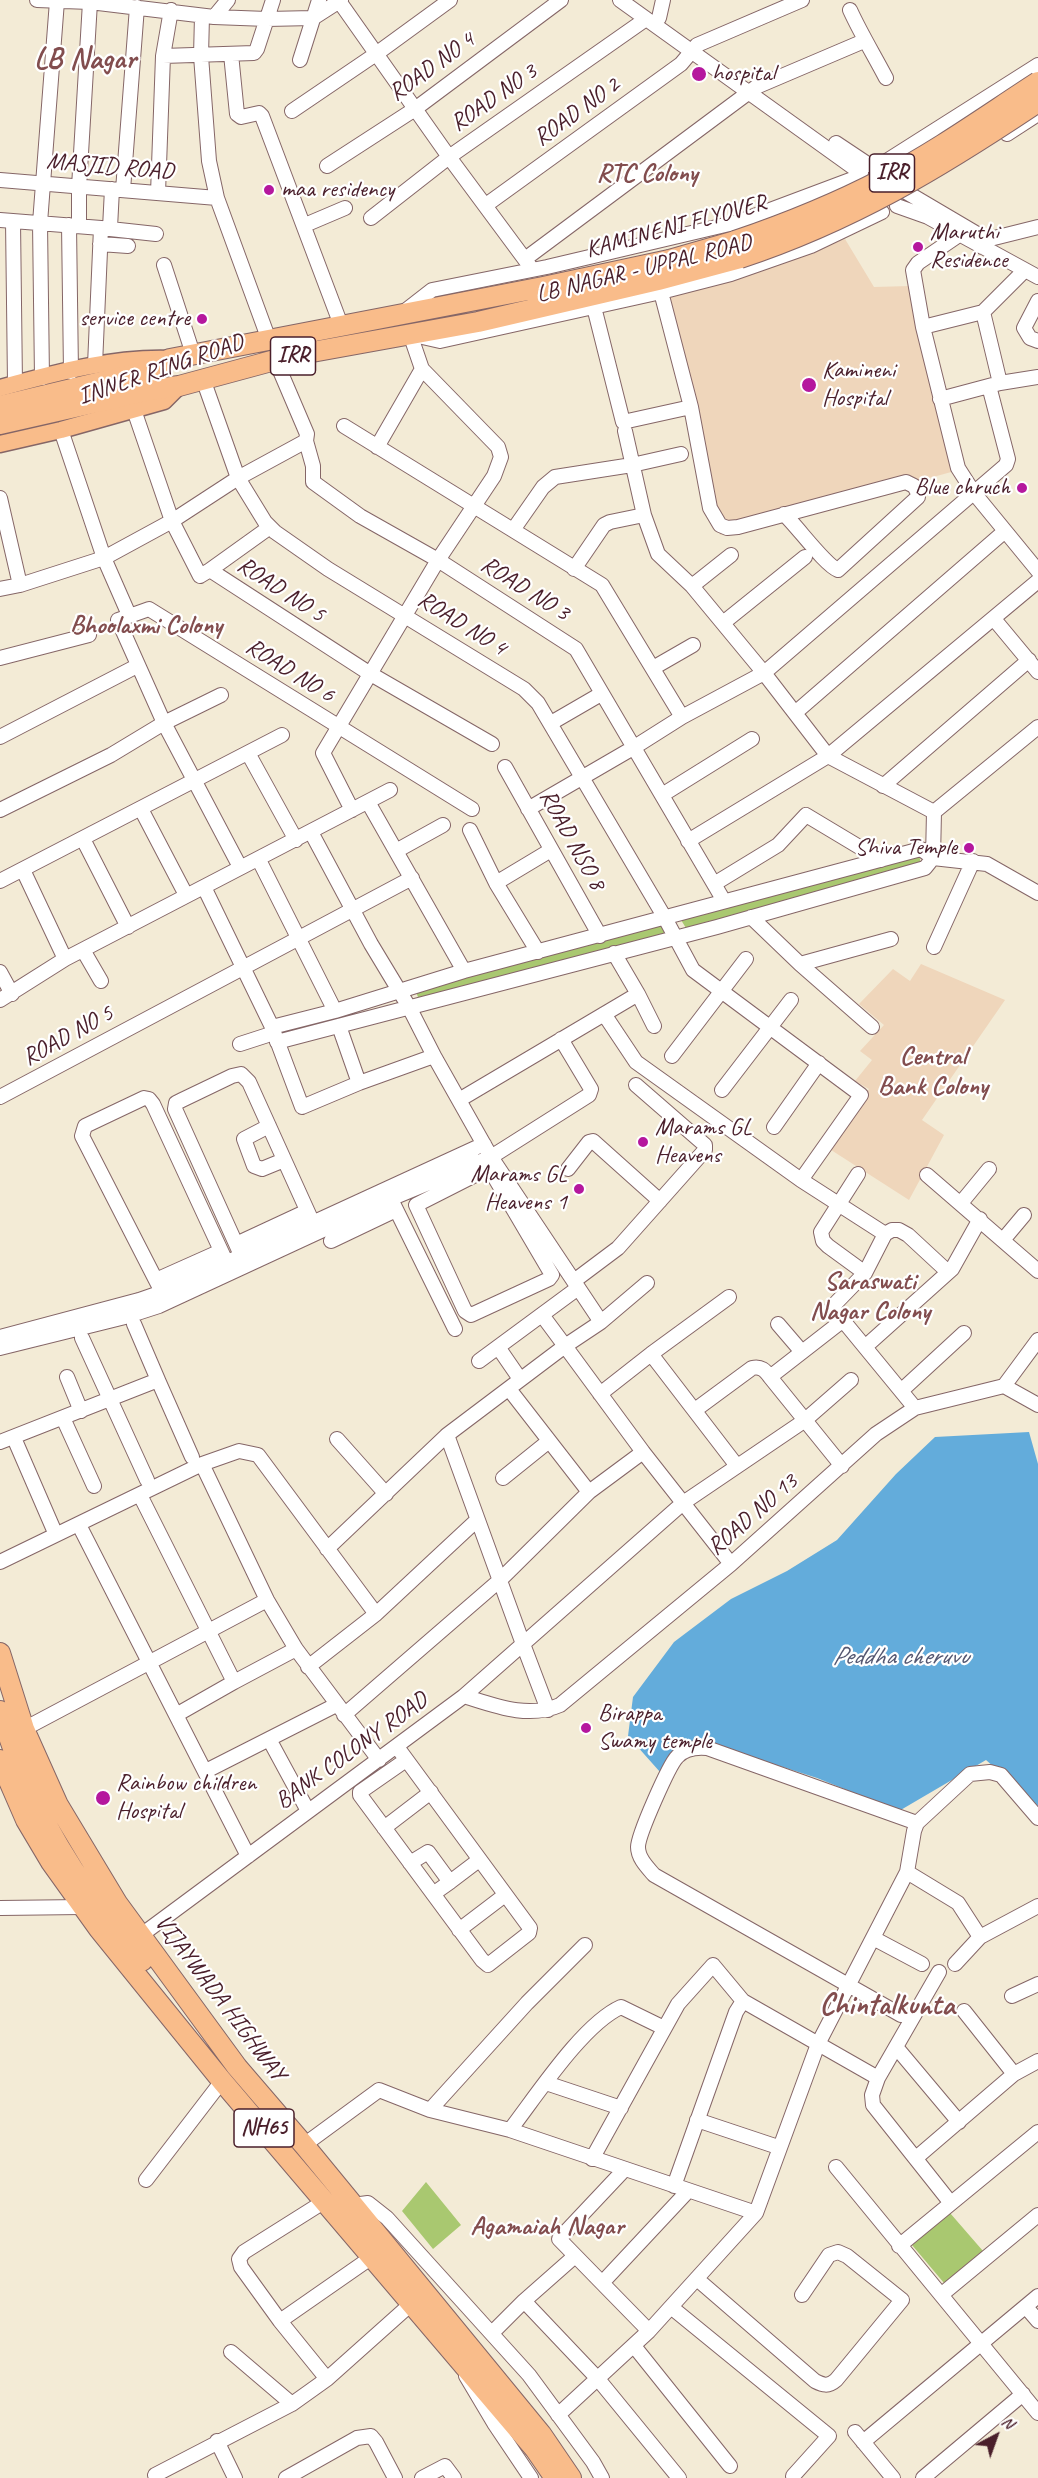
<!DOCTYPE html>
<html>
<head>
<meta charset="utf-8">
<style>
	body { margin:0 }
	#map { position:relative; width:1038px; height:2478px; overflow:hidden; background:#f3ebd6; font-family:Caveat,sans-serif }
	canvas { display:block }
	.north { position:absolute; left:966px; top:2406px; width:60px; height:60px; -webkit-text-stroke:4px #fff; paint-order:stroke; rotate:41deg; font-size:16px; font-weight:700; line-height:24px; text-align:center; color:#4a1f2b }
	.north::after { content:''; display:block; margin:auto; width:21px; height:27px; background:#4a1f2b; clip-path:polygon(50% 0,100% 100%,50% 72%,0 100%) }
</style>
</head>
<body>
<div id="map">
<canvas width="1038" height="2478"></canvas>
<div class="north">N</div>
</div>
<script>
const context = document.querySelector('canvas').getContext('2d');
context.lineJoin = 'round';
function fill(path, color) {
  context.fillStyle = color;
  context.fill(path, 'evenodd');
}
function trace(path, color, width, dash) {
  context.strokeStyle = color;
  context.lineWidth = width;
  context.lineCap = dash ? 'butt' : 'round';
  context.setLineDash(dash || []);
  context.stroke(path);
}
function drawText(font, color, halo, rows, align = 'center') {
  context.font = font + ' Caveat,sans-serif';
  context.lineWidth = 4.5;
  context.setLineDash([]);
  context.textBaseline = 'middle';
  context.strokeStyle = halo;
  context.fillStyle = color;
  for (const [text, x, y, turn = 0] of rows) {
    context.save();
    context.translate(x, y);
    context.rotate((+turn || 0) * Math.PI / 180);
    context.textAlign = isNaN(turn) ? turn : align;
    if (halo) context.strokeText(text, 0, 0);
    context.fillText(text, 0, 0);
    context.restore();
  }
}
const built = new Path2D(`
	M845,239l29,48 36,-1 45,185 -235,64 -56,-236z
	M921,964l84,36 -83,120 22,15 -35,65 -81,-52 41,-59 -14,-8 17,-21 -12,-9 24,-26 -25,-21 34,-35 17,12z`);
const green = new Path2D(`
	M919,854l2,11 -235,63 -5,-8 3,-3z
	M664,923l3,11 -244,66 -5,-3 -2,-5 4,-4z
	M426,2182l35,43 -28,24 -31,-38z
	M950,2213l33,38 -39,32 -32,-38z`);
const water = new Path2D(`
	M1029,1432l9,32v342l-52,-46 -87,51 -82,-33 -109,-35 -48,29 -32,-36 5,-39 41,-55 57,-43 56,-28 50,-31 59,-66 39,-37z`);
const minor = new Path2D(`
	M37,0l53,2 124,15 53,2 46,-1 28,-18
	M620,0l241,173
	M339,1l110,156 80,108
	M850,10c11,24 24,45 36,68
	M202,16l-1,40 8,105 8,37 52,142
	M214,17l14,-17
	M659,18l4,-18
	M231,54l6,60 4,3 18,-4 3,3 79,209
	M163,56l91,-3 3,-4 16,-49
	M300,60l19,-60
	M292,111l84,-57 74,-54
	M1007,134l31,-20
	M836,143l33,22
	M885,162l153,-97
	M327,166l88,-57 146,-109
	M0,180l217,18
	M123,190l14,-183
	M906,192l78,46
	M158,193l5,-137 8,-46
	M486,205l195,-141 16,-19 105,-45
	M897,206l31,11 110,60
	M371,218l78,-61 197,-138
	M0,220l101,8 -6,137
	M13,221l2,163
	M69,225l2,147
	M79,225v-38l11,-185
	M305,225l40,-17
	M101,228l55,6
	M110,228l2,-39
	M959,235l-41,28 -5,7 10,57 35,141 16,25 64,78
	M100,244l28,2
	M982,247l4,-7 52,-13
	M525,259l231,-172 108,-46
	M164,265l29,89
	M661,292l30,115 19,101 10,17 7,3 11,-1 168,-45 8,4 4,7v4l-80,73c-13,-5 -41,-44 -54,-56
	M1038,301l-14,27 6,10 8,3
	M594,307l29,115 68,-15
	M405,311l27,-21 115,-23 191,-45 120,-45
	M983,312l17,71
	M923,327l60,-15 42,-42
	M418,336l22,5 221,-49 70,-18 80,-28 71,-34
	M275,359l32,75 -1,7 7,25v16l47,34 78,44 138,89 148,252
	M42,378l-2,-155 17,-222
	M203,379l35,99 27,44 10,10 53,37 196,120 14,14 127,215 28,52 168,125 -60,85
	M940,399l60,-16 38,-6
	M134,410l38,111 28,55 10,-6 159,103 123,71
	M344,426l258,159 80,132 82,-44 242,-208 2,-6 -19,-73
	M61,430l43,128 25,57
	M625,431l19,84 14,39 34,32 72,87 64,83 106,56 104,-85
	M377,447l45,-78
	M0,498l20,87
	M513,530l30,-43 12,-10 77,-12 49,-11
	M574,569l30,-44 6,-3 34,-7
	M210,570l60,-43
	M692,586l39,-31
	M0,589l20,-4 84,-27 68,-37 66,-43 68,-37
	M994,619l44,53
	M723,623l82,-66
	M0,658l89,-23
	M653,668l40,-23
	M795,713l210,-182
	M551,723l50,-29
	M0,737l137,-71
	M248,753l48,87
	M505,767l95,169
	M883,786l146,-126
	M662,795l90,-56
	M368,802l96,169
	M141,809l45,86
	M528,809l105,-61 49,-31
	M0,810l111,-55 53,-32 57,-28
	M352,810l-29,-57 115,-193 56,-84 7,-19 -3,-10 -76,-78 -12,-35
	M470,830l26,53 42,69
	M311,832l60,112 38,63 25,49 57,101 110,165 -36,24 -23,-31
	M83,839l45,88
	M688,841l140,-85 210,-175
	M396,851l47,-26
	M259,860l76,151
	M240,867l-76,-144 -46,-103 31,-11 323,200
	M23,870l42,89
	M0,881l282,-146
	M496,883l55,-33
	M714,884l64,-39 28,-30 75,45
	M204,887l68,140 30,80 57,-24
	M751,917l49,47 72,63
	M934,947l39,-86
	M83,950l18,31
	M800,964l91,-25
	M0,972l12,22
	M638,994l16,32
	M0,1000l65,-41 325,-169
	M604,1014l32,48 165,118 84,54
	M339,1026l20,57 75,-27
	M272,1027l63,-16 129,-40 457,-122 12,9 54,6 51,29
	M277,1042l440,-115 208,-59 8,-10 1,-46
	M240,1044l34,-11
	M672,1056l74,-97
	M722,1090l69,-90
	M0,1097l412,-219
	M459,1100l179,-106 -24,-41
	M269,1126l-25,13 10,27 8,3 22,-9
	M774,1127l45,-64
	M471,1156l8,17 5,-3 8,3 60,102 -3,4 -78,36 -6,-4 -49,-106 63,-32
	M568,1169l21,-27 4,-1 67,60
	M858,1174l-37,58 2,9 5,5 37,27
	M927,1175l111,96
	M387,1191l68,138
	M961,1203l28,-34
	M1003,1240l21,-25
	M331,1241l65,-31
	M236,1244l71,-33
	M241,1255l-66,-146 1,-6 6,-3 50,-24 9,-2 8,8 67,148
	M156,1280l65,-29
	M574,1281l44,-33 87,-98v-5l-69,-60
	M162,1292l-80,-156 3,-10 59,-28 5,1 4,5 77,166
	M601,1322l46,-39
	M134,1324l24,56
	M778,1324l24,28
	M0,1337l139,-37 23,-8 322,-148
	M82,1338l65,142
	M498,1347l22,32
	M865,1347l87,-78 28,-50
	M0,1348l125,-31 34,-11 231,-107 101,-42 98,-62 2,-6 -30,-50
	M651,1354l86,112
	M479,1361l99,-73
	M67,1377l14,34
	M770,1377l72,89
	M1004,1386l34,-46
	M1004,1386l34,19
	M509,1389l80,103
	M901,1391l63,-58
	M600,1394l51,-40 78,-57
	M915,1408l-83,-101 33,-34 20,-39 7,-4h7l9,5 40,37
	M695,1410l57,-42c9,-2 13,2 18,9l72,-56
	M63,1418l31,68
	M14,1438l39,90
	M337,1439l49,55
	M0,1442l158,-62 34,77
	M202,1464l65,136 29,49 83,111
	M503,1478l46,-37
	M140,1495l94,187 -58,33
	M79,1525l169,331
	M327,1549l120,-114
	M0,1562l202,-98 37,-13 19,4 118,159
	M308,1667l68,-53 101,-94
	M234,1682l62,-33
	M464,1696l59,-52 -76,-209 118,-89 78,106 88,112
	M548,1710l-25,-66 160,-141 121,-82 47,-41
	M344,1715l156,-135 89,-88 54,-40
	M24,1729l243,-129
	M269,1739l39,72
	M397,1747l6,8 127,173 -1,5 -41,32 -6,-5 -122,-165v-3l46,-32
	M206,1771l130,-66
	M384,1828l47,-36
	M410,1863l18,-11 22,30 -17,12
	M907,1872l51,31 22,34
	M450,1882l29,-22
	M0,1908l82,-1
	M459,1930l46,-35
	M140,1936l324,-240c32,10 64,23 96,9l171,-141 145,-130 39,-26 89,-22
	M873,1938l49,26
	M955,1964l25,-27 58,-31
	M939,1972l-61,106 -6,17 1,10 77,97
	M1012,1996l26,-12
	M964,2011l50,63
	M901,2015l-247,-140c-7,-8 -16,-17 -16,-28 0,-12 31,-82 39,-90 8,-9 19,-10 30,-9l210,75
	M896,2047l63,75
	M546,2083l75,25
	M430,2110l97,-107 58,-58
	M697,2120l81,27
	M510,2130c27,-35 73,-106 111,-123l43,21
	M304,2145l75,-55 51,20 80,20 246,83 62,-169 89,-172 7,-41 3,-8 53,-49 20,-2 11,3 37,43
	M916,2158l98,-84 24,-13
	M592,2159l86,-155 35,-39 30,36
	M836,2167l202,246
	M624,2170l-65,69 90,92
	M146,2180l76,-99
	M674,2186l62,-174 7,-11 135,77
	M325,2201l-81,51 -5,7 2,8 39,54 47,58
	M353,2205l15,-2 19,15 142,157 64,87 9,16
	M899,2246l139,-114
	M575,2256l-51,45 74,78 81,99
	M697,2279l118,102c8,4 13,6 21,-1l66,-80 -55,-44 -9,-4 -9,3 -27,40
	M602,2283l86,-92
	M941,2295l97,-80
	M671,2307l158,129 -36,40
	M1026,2307l12,14
	M280,2321l92,-64
	M492,2333l32,-32
	M634,2346l96,120
	M231,2352l61,52
	M466,2376l28,47 37,55
	M558,2415l91,-84 107,-118
	M855,2432l38,46
	M217,2441l18,37
	M863,2442l175,-146
	M157,2478l-2,-3 137,-71 35,-25 84,-75
	M286,2478l71,-40 14,-2 5,6 19,36
	M422,2478l23,-12 9,12
	M923,2478l100,-84`);
const major = new Path2D(`
	M0,388c55,-15 113,-31 170,-29
	M0,444l61,-14 103,-29 15,-15`);
const highway = new Path2D(`
	M0,406l143,-34 27,-13 373,-72 126,-27 66,-19
	M0,424l150,-34 29,-4 111,-30 188,-34 180,-42 82,-22
	M0,1653l24,76 34,76 59,98 120,164 67,78 237,289 30,44
	M0,1711c8,23 16,47 25,69 28,66 71,127 117,181
	M0,1760l26,60 25,42 48,67 123,152 313,368 20,29`);
const highwayBridge = new Path2D(`
	M735,241c50,-17 100,-37 148,-62 54,-28 104,-64 155,-97
	M740,258c112,-37 201,-91 298,-156`);
const markers = [
	[699,74,8,"#b5179e"],
	[269,190,6,"#b5179e"],
	[918,247,6,"#b5179e"],
	[202,319,6,"#b5179e"],
	[809,385,8,"#b5179e"],
	[1022,488,6,"#b5179e"],
	[969,848,6,"#b5179e"],
	[643,1142,6,"#b5179e"],
	[579,1189,6,"#b5179e"],
	[586,1728,6,"#b5179e"],
	[103,1798,8,"#b5179e"]
];
const shields = [
	[892,173,45],
	[293,356,45],
	[264,2128,60]
];
const shieldNames = [
	["IRR",892,173],
	["IRR",293,356],
	["NH65",264,2128]
];
const streetNames = [
	["ROAD NO 4",432,67,-36],
	["ROAD NO 3",494,98,-35],
	["ROAD NO 2",577,112,-36],
	["MASJID ROAD",110,167,5],
	["KAMINENI FLYOVER",676,227,-15],
	["LB NAGAR - UPPAL ROAD",644,269,-14],
	["INNER RING ROAD",161,370,-19],
	["ROAD NO 3",525,589,32],
	["ROAD NO 5",281,590,33],
	["ROAD NO 4",462,624,32],
	["ROAD NO 6",290,671,32],
	["ROAD NSO 8",572,840,61],
	["ROAD NO 5",68,1036,-29],
	["ROAD NO 13",753,1515,-41],
	["BANK COLONY ROAD",352,1751,-36],
	["VIJAYWADA HIGHWAY",220,1998,53]
];
const poiNames = [
	["hospital",712,74],
	["maa residency",281,190],
	["Maruthi",930,233],
	["Residence",930,261],
	["service centre",190,319,"right"],
	["Kamineni",822,371],
	["Hospital",822,399],
	["Blue chruch",1010,488,"right"],
	["Shiva Temple",957,848,"right"],
	["Marams GL",655,1128],
	["Heavens",655,1156],
	["Marams GL",567,1175,"right"],
	["Heavens 1",567,1203,"right"],
	["Birappa",598,1714],
	["Swamy temple",598,1742],
	["Rainbow children",116,1784],
	["Hospital",116,1812]
];
const neighbourhoodNames = [
	["RTC Colony",647,174],
	["Bhoolaxmi Colony",146,626],
	["Central",933,1057],
	["Bank Colony",933,1087],
	["Saraswati",870,1282],
	["Nagar Colony",870,1312],
	["Agamaiah Nagar",547,2227]
];
const waterNames = [
	["Peddha cheruvu",900,1657]
];
const districtNames = [
	["LB Nagar",85,60],
	["Chintalkunta",887,2006]
];
fill(built, '#efd6bb');
fill(green, '#a9c870');
fill(water, '#63acdb');
trace(minor, '#856667', 16);
trace(major, '#856667', 19);
trace(highway, '#856667', 22);
trace(minor, '#fff', 14);
trace(major, '#f9bc8a', 16);
trace(highway, '#f9bc8a', 20);
trace(highwayBridge, '#856667', 22, []);
trace(highwayBridge, '#f9bc8a', 20);
for (const [x, y, r, color] of markers) {
  const dot = new Path2D();
  dot.arc(x, y, r, 0, 2 * Math.PI);
  context.fillStyle = color;
  context.fill(dot);
  trace(dot, '#fff', 2);
}
for (const [x, y, w] of shields) {
  const box = new Path2D();
  box.roundRect(x - w / 2, y - 19, w, 38, 4.5);
  context.fillStyle = '#fff';
  context.fill(box);
  trace(box, '#4a1f2b', 1.5);
}
drawText('bold 22px', '#4a1f2b', null, shieldNames);
drawText('24px', '#4a1f2b', '#fff', streetNames);
drawText('24px', '#4a1f2b', '#fff', poiNames, 'left');
drawText('bold 26px', '#824d4e', '#fff', neighbourhoodNames);
drawText('italic 26px', '#545771', '#fff', waterNames);
drawText('bold 30px', '#824d4e', '#fff', districtNames);
</script>
</body>
</html>
